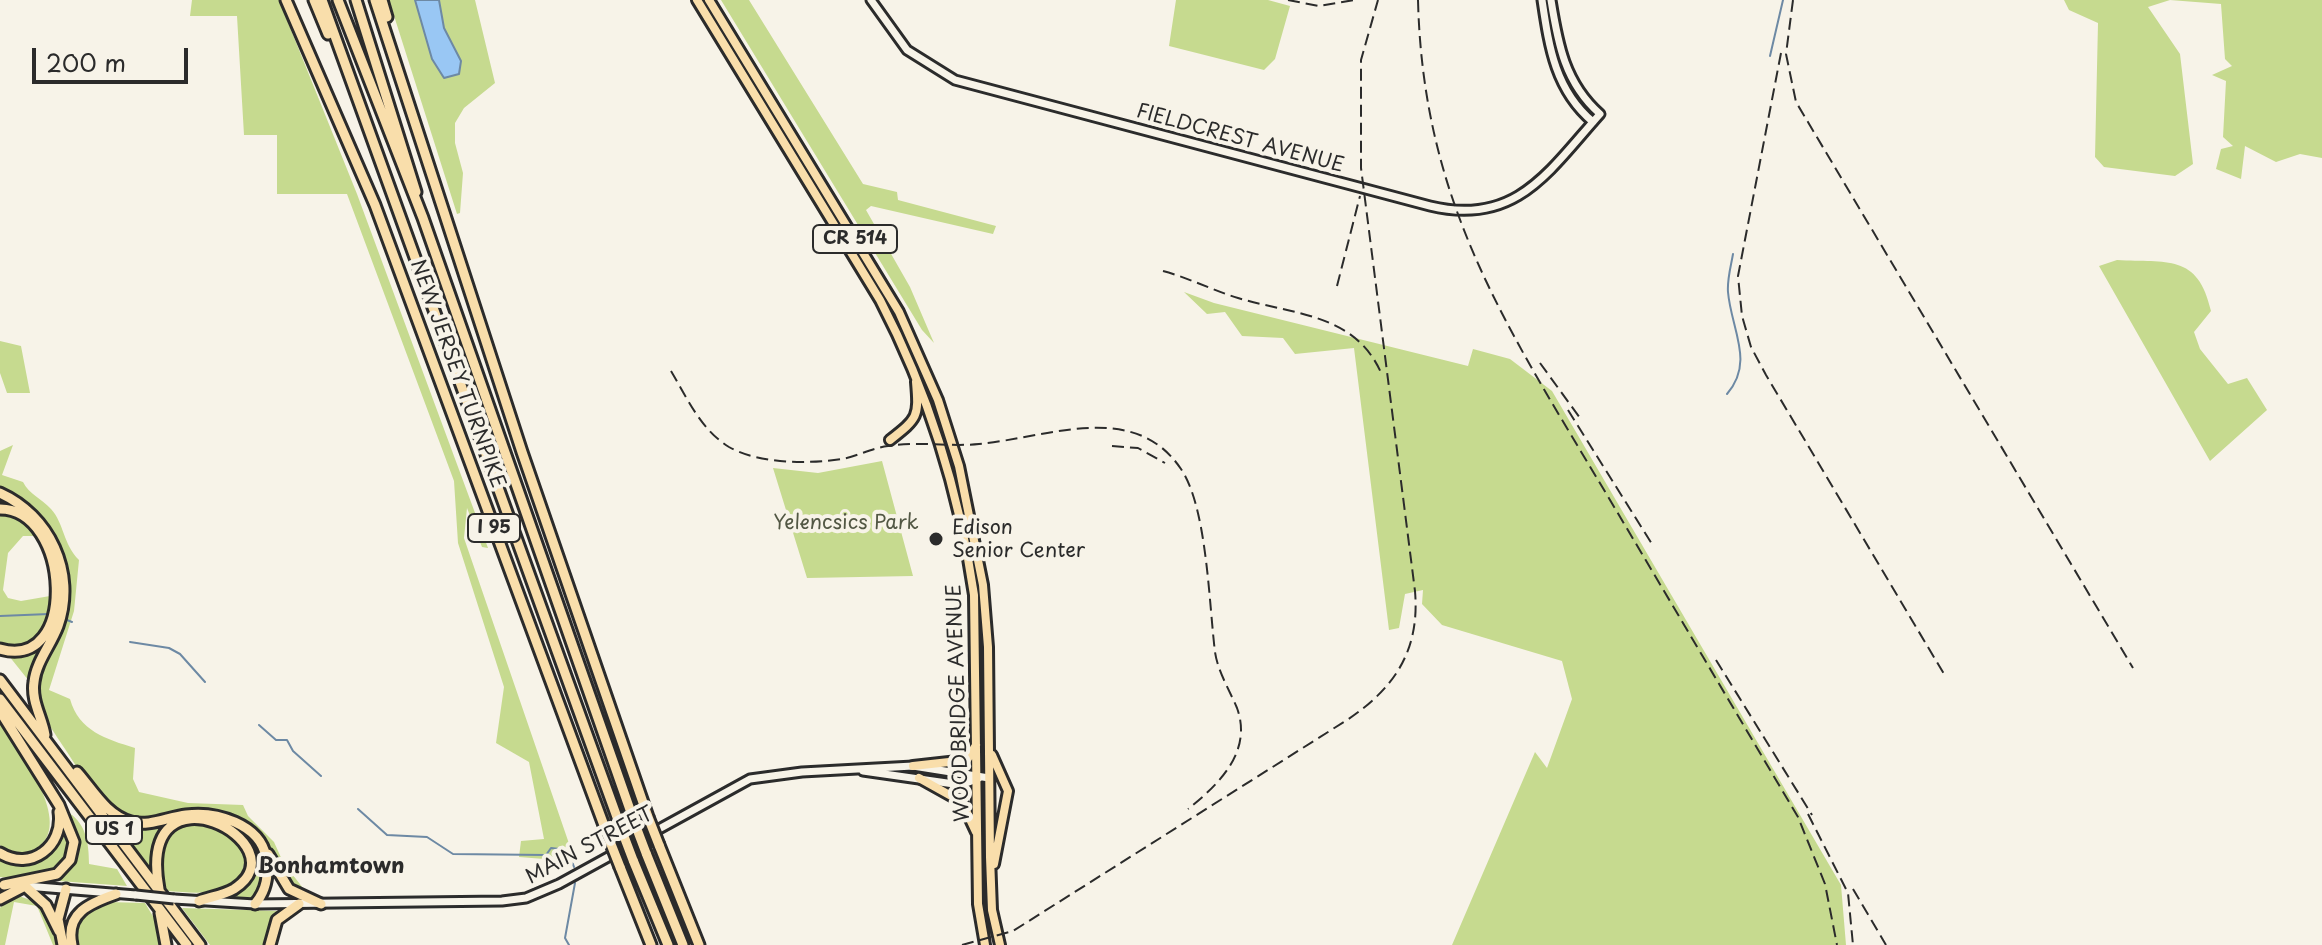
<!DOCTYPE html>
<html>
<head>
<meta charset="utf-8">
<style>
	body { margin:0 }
	#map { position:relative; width:2322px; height:945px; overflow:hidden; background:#f7f3e8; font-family:"Playpen Sans",sans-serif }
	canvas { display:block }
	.scale { position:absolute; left:32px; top:48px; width:156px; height:36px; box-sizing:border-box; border:4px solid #2b2b2b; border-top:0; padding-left:10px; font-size:24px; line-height:28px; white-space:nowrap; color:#2b2b2b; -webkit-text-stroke:6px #f7f3e8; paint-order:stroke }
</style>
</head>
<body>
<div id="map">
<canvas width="2322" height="945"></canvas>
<div class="scale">200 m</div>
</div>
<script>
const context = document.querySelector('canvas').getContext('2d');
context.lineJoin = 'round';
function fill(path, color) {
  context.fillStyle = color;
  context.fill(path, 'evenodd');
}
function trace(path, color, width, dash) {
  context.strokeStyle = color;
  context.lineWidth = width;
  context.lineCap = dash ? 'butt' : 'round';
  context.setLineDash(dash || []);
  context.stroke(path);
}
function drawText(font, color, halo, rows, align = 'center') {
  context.font = font + ' "Playpen Sans",sans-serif';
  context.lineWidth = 8;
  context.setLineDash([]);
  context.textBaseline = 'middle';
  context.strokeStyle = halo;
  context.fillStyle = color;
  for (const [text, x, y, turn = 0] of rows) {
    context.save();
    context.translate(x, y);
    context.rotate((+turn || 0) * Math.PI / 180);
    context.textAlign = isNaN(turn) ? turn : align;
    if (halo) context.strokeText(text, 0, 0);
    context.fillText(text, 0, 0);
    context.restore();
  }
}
const green = new Path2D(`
	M192,0h87l78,194 131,354 -6,-1 -15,-39 -3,30 111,323 -16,8 -2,-9 -38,-3 2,-16 23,-2 -15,-77 -33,-19 8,-56 -46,-144 -4,-62 -107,-287h-70v-59h-33l-7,-119h-47z
	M389,0h86l20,83 -31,25 -9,15v20l8,30 -3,40 -3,1z
	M721,0h28l114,184 34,8 1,8 98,26 -3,8 -122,-28 -5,4 44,77 24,56 -12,-13z
	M1176,0h92l22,6 -15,53 -11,11 -95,-24z
	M2064,0h258v158l-22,-4 -24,8 -31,-16 -4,33 -25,-10 5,-20 12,-3 -10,-9 3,-56 -14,-6 20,-9 -7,-7 -4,-55 -51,-4 -22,7 32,47 13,110 -18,12 -71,-9 -9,-10 3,-134 -29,-13z
	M2117,260c50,3 81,-7 94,51l-17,21 6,17 28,35 19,-6 20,32 -57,51 -111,-195z
	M1184,292l30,11 254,63 5,-17 37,10 42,32 289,494 5,60h-394l83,-193 12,16 25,-69 -10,-38 -120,-36 -20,-21 1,-14 -18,4 -6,34 -10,2 -35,-282 -59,6 -12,-16 -41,-2 -17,-24 -18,2z
	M0,341l21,5 9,47h-23l-7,-20z
	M13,445l-11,30 21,7c6,12 19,17 28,27 13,14 12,35 28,51l-5,51 -25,79 21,9c9,32 36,40 65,49l-2,31 6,13 49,11 55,2 5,11 26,26 9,20 26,34c-32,-20 -34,-54 -57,-69 -45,-30 -68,-7 -111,-7 -32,0 -59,-45 -74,-68 -10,-16 -33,-45 -31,-65 1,-11 8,-23 11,-35 19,-72 36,-125 -47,-163v-38z
	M882,461l31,115 -106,2 -34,-110 45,5z
	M0,513l22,6 13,17h-12l-15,17 -5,37 5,8 13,3 29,-5c-1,28 -8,46 -38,52l-12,-3z
	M47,639l-18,42 -20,-25 15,-1z
	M0,721c16,25 78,105 35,128 -12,7 -24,5 -35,-4z
	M66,811c20,11 23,32 23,53l28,5 10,17 -82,-6c37,-12 38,-38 21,-69z
	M109,814l15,9 52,-3 -20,17 -6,32z
	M64,824l7,23 -17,24 -35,8 -19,-2v-19c28,18 59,-5 64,-34z
	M194,824l24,2 25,19c10,54 -38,49 -76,46 -14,-29 -8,-62 27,-67z
	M245,832c19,19 26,42 10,66l-30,-1c27,-16 35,-36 20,-65z
	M19,896l20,7 22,42h-8l-16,-39 -23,-4 -9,43h-5v-37l8,-10z
	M107,902l38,1 15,25 4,17h-89l-2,-14 10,-19z
	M182,908l97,3 -9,10 -5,24h-55z`);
const water = new Path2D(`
	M415,0h24l5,28 17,33 -2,13 -15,4 -12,-19z`);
const stream = new Path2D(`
	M1770,56l13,-56
	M1727,394c28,-32 4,-65 1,-102 -1,-13 3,-26 5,-38
	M0,616l49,-2
	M67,620l5,2
	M130,642l39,6 11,6 25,28
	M259,725l17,15h11l6,11 28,25
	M358,809l29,26 40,2 26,17 93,1 5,-7 17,2 6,17
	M569,945l-4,-7 10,-55`);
const secondary = new Path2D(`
	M871,0l36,50 48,30 475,126c86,21 119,-35 170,-92 -35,-31 -42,-70 -49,-114
	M1542,0c7,47 13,90 51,122
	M863,771l98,14 18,-7
	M26,886l110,9
	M174,899l81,5 247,-3 24,-3 33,-14 191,-105 52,-7 111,-6 76,12`);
const primary = new Path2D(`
	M697,0l183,300c49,94 79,191 94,295l4,309 7,41
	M709,0l190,312 39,88 21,66 24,119 5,62 2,210 2,53 8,35
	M890,440c28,-22 29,-23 26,-58
	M992,755l16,36 -14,73
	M913,766l54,-6 9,-15
	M919,778l43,24 14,30`);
const highway = new Path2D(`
	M286,0l89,205 234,634
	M314,0l14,34
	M322,0l300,831
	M338,0l85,218 212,606
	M356,0l60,192
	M375,0l147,452 126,365
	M382,0l5,17
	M0,493c49,22 77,79 58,133 -7,19 -22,36 -24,56 -3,19 8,35 11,53
	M0,509c71,0 79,163 0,140
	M0,680l200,265
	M0,699l187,246
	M0,711l59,94 15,37 -4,18 -13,14 -53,11
	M77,772c16,18 29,43 54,50 18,5 37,-5 55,-7 30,-4 74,9 80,42 3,18 1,33 -11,47
	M659,845l40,100
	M0,853c31,19 64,-7 59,-41
	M646,853l37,92
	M268,854l21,35 32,15
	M633,860l35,85
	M620,867l31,78
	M159,889c-24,-133 146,-45 75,0 -10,6 -24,8 -35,12
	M0,899l25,-13 21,19 13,26
	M160,913l6,32
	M63,945l-5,-26 8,-30
	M72,945c-7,-32 18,-42 44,-51
	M270,945l7,-25 22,-16`);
const rail = new Path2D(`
	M1288,0l31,6 35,-6
	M1418,0c5,206 91,330 192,500 63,106 125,211 188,317l27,67 12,61
	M1793,0l-7,54 10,48 337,566
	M1781,53l-43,223 4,40 9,31 15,28 178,299
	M1163,271c26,7 49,19 75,27 56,17 118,15 144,77
	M1337,286l23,-90
	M1540,363l40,55
	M671,371c16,27 30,59 58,76 30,17 79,17 113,12 16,-3 30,-11 46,-13 30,-5 61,1 91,-2 67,-6 155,-45 202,25 26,38 28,135 34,183 3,20 14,37 22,56 16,44 -19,77 -49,101
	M1568,410l84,134
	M1112,446l26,2 27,15
	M1716,660l96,155
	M1808,814l40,79 5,52
	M1853,889l33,56
	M962,945l51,-14 334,-211c48,-32 73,-70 68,-129l-54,-423v-108l17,-60`);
const secondaryBridge = new Path2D(`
	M136,895l38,4`);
const highwayBridge = new Path2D(`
	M648,817l11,28
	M635,824l11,29
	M622,831l11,29
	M609,839l11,28`);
const markers = [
	[936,539,8,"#2b2b2b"]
];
const shields = [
	[855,239,84],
	[494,528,52],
	[114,830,56]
];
const shieldNames = [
	["CR 514",855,239],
	["I 95",494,528],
	["US 1",114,830]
];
const streetNames = [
	["FIELDCREST AVENUE",1240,139,15],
	["NEW JERSEY TURNPIKE",457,374,70],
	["WOODBRIDGE AVENUE",959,703,-92],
	["MAIN STREET",590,846,-28]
];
const parkNames = [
	["Yelencsics Park",846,523]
];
const poiNames = [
	["Edison",952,528],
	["Senior Center",952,551]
];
const neighbourhoodNames = [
	["Bonhamtown",331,867]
];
fill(green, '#c6da8f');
fill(water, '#99c7f4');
trace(water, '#6d89a4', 2);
trace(stream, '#6d89a4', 2);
trace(secondary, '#2b2b2b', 13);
trace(primary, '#2b2b2b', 14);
trace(highway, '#2b2b2b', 15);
trace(secondary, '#f7f3e8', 7);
trace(primary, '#f9deab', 8);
trace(highway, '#f9deab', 9);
trace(rail, '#2b2b2b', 2, [12, 6]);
trace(secondaryBridge, '#2b2b2b', 13, []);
trace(highwayBridge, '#2b2b2b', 15, []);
trace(secondaryBridge, '#f7f3e8', 7);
trace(highwayBridge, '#f9deab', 9);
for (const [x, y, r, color] of markers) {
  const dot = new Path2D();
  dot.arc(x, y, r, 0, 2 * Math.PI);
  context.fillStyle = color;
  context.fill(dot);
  trace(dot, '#f7f3e8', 3);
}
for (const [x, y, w] of shields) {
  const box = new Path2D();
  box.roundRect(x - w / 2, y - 14, w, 28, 6);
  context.fillStyle = '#f7f3e8';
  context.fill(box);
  trace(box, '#2b2b2b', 2);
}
drawText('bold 18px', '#2b2b2b', null, shieldNames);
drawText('20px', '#2b2b2b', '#f7f3e8', streetNames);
drawText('20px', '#525744', '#f7f3e8', parkNames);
drawText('20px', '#2b2b2b', '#f7f3e8', poiNames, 'left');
drawText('bold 22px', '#2b2b2b', '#f7f3e8', neighbourhoodNames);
</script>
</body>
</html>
